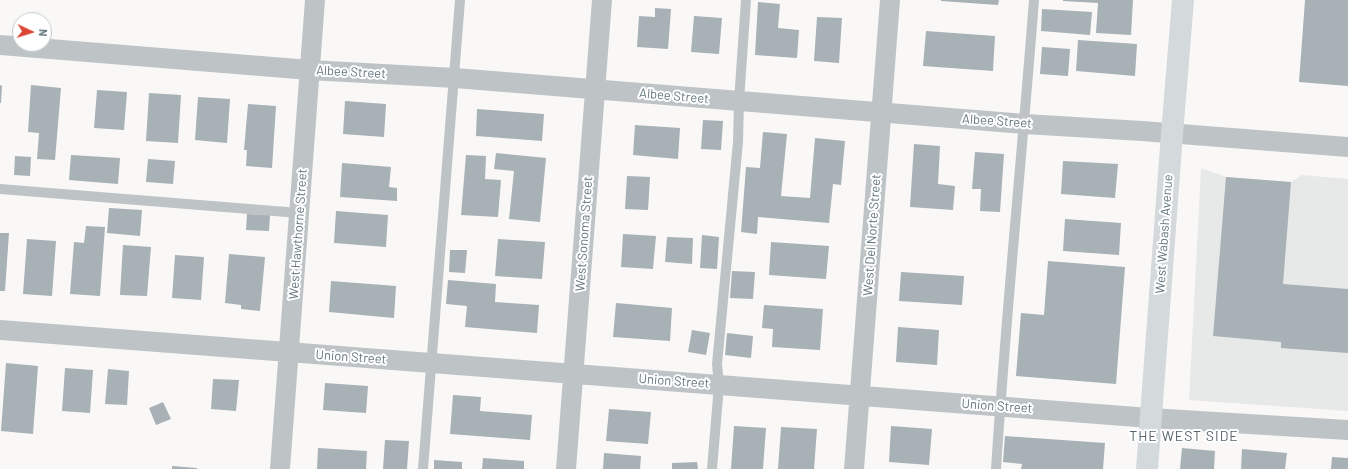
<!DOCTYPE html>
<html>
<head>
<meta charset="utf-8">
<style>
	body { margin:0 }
	#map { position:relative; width:1348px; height:469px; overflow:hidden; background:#f9f8f7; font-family:Barlow,sans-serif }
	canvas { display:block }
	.north { position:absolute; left:12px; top:12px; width:40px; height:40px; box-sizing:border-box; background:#fff; border:1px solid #c1c9cc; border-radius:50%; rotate:94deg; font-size:11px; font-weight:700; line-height:16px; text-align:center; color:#657880 }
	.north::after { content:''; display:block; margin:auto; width:14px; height:18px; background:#db4535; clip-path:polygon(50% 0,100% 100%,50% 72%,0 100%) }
</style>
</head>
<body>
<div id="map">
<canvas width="1348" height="469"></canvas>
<div class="north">N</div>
</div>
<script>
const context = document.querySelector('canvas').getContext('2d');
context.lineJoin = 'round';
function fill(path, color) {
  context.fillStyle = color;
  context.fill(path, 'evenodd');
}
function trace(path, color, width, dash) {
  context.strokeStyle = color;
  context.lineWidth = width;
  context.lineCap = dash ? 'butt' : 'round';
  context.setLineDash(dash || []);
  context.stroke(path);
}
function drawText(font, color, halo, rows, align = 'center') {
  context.font = font + ' Barlow,sans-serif';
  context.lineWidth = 4;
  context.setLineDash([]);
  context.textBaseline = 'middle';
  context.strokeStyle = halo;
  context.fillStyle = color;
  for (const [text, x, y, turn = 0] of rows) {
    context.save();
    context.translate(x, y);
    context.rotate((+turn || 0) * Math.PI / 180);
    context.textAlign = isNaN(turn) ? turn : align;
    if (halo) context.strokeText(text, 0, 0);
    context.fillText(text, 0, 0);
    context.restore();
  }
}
const built = new Path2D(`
	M1201,168l25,9 65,5 11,-7 46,4v232l-159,-11z`);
const building = new Path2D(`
	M941,0h58l-1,5 -57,-4z
	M1063,0h70l-2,35 -35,-2 2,-30 -35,-2z
	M1305,0h43v86l-49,-4z
	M758,2l22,2 -2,24 21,2 -2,28 -42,-3z
	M655,8l16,1 -3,40 -31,-2 2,-31 16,1z
	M1042,9l50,3 -2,23 -49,-4z
	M694,16l28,2 -3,36 -28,-2z
	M817,17l25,1 -3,45 -25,-2z
	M926,31l69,5 -2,35 -70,-5z
	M1078,40l59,4 -2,32 -59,-5z
	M1042,47l28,2 -2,27 -28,-2z
	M0,85l2,1 -1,17h-1z
	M31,85l30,3 -6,72 -18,-1 2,-26 -11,-1z
	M97,90l30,2 -3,38 -30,-2z
	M149,93l32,2 -3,48 -32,-2z
	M198,97l32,2 -3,44 -32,-3z
	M345,101l41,3 -2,33 -41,-3z
	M248,104l28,2 -4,62 -26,-2 1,-16h-3z
	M477,109l67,5 -2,27 -66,-5z
	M703,120l20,1 -2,29 -20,-1z
	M635,125l45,3 -2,31 -45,-4z
	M763,132l24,2 -6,62 29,2 5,-60 30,3 -4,44 -8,-1 -4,39 -71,-6 -1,17 -16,-2 5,-65 14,1z
	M914,144l26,2 -2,38 17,2 -2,24 -43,-3z
	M975,152l29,2 -4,58 -20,-1 1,-22h-9z
	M496,153l50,5 -6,64 -31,-3 5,-48 -20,-2z
	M71,155l49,3 -2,26 -49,-4z
	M466,155l20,1 -1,23 16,1 -3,37 -37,-2z
	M15,156l16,1 -1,19 -16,-1z
	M148,159l27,2 -2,23 -27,-2z
	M1063,161l55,3 -3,34 -54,-4z
	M342,163l49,4 -2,20 8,1v13l-57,-4z
	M627,176l23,1 -2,33 -23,-1z
	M1226,177l65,5 -8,102 65,5v64l-67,-5v-6l-68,-6z
	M109,208l33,2 -2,26 -33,-3z
	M336,211l52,4 -2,32 -52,-4z
	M247,214l23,1 -1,16 -23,-1z
	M1065,219l56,4 -2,32 -56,-4z
	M86,226l19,1 -5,69 -30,-2 4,-52 10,1z
	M0,233h9l-4,58h-5z
	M623,234l33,2 -3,33 -32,-2z
	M702,235l17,2 -2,32 -17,-1z
	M667,237l26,1 -1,26 -27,-2z
	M27,239l29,2 -4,55 -29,-2z
	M498,239l47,3 -3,37 -47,-3z
	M771,242l58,4 -3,33 -57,-4z
	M123,245l28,2 -4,49 -27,-1z
	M450,250h17l-2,23 -16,-1z
	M229,254l36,3 -5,54 -19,-2v-4l-16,-2z
	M175,255l29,2 -3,43 -29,-2z
	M1048,261l77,6 -9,117 -100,-8 5,-63 23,2z
	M732,271l23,1 -2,27 -23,-1z
	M901,272l63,4 -2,29 -63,-4z
	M448,280l48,4 -1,18 44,3 -2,28 -72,-6 2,-21 -21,-2z
	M331,281l65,5 -2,32 -65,-6z
	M616,303l56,5 -2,33 -57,-4z
	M764,305l59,4 -3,41 -48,-3 1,-18 -11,-1z
	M898,327l41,3 -2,35 -41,-3z
	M692,330l18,3 -4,22 -18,-3z
	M727,333l26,3 -2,22 -26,-3z
	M6,363l32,3 -5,68 -32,-3z
	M65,368l28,2 -3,43 -28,-2z
	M108,369l21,2 -2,34 -22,-1z
	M213,379l26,1 -3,31 -25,-2z
	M325,383l43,3 -2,27 -43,-3z
	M453,395l28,2 -1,14 52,4 -2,25 -80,-6z
	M163,402l8,17 -15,6 -7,-17z
	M609,409l42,3 -3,32 -42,-3z
	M734,426l32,2 -3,41h-32z
	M891,426l41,3 -3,36 -40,-3z
	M781,427l36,2 -3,40h-36z
	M1005,436l100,7 -2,26h-82l1,-5 -19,-2z
	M385,440l24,1 -2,28h-24z
	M318,448l49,3 -1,18h-49z
	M1182,448l33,3 -1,18h-34z
	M1242,449l45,4 -2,16h-44z
	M604,453l37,3 -1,13h-37z
	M1332,457l16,1v11h-17z
	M483,458l41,3v8h-42z
	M434,460l28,2v7h-28z
	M697,462l1,7h-26v-6z
	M172,466l25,2v1h-25z`);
const service = new Path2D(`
	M0,189l299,24
	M423,469l37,-469
	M712,469l7,-84 -2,-21 21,-222 1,-41 7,-101
	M996,469c10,-157 26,-313 38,-469`);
const minor = new Path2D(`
	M0,45l310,25 145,8 570,46 117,7 206,16
	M0,330l1150,88 198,12
	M280,469l35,-469
	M566,469l36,-469
	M854,469l36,-469`);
const secondary = new Path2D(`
	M1147,469l25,-335 11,-134`);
const streetNames = [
	["Albee Street",351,72,3],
	["Albee Street",674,96,5],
	["Albee Street",997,121,4],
	["West Hawthorne Street",298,234,-86],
	["West Sonoma Street",584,234,-86],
	["West Wabash Avenue",1164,234,-86],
	["West Del Norte Street",872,235,-86],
	["Union Street",351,357,4],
	["Union Street",674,381,4],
	["Union Street",997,406,4]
];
const neighbourhoodNames = [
	["THE WEST SIDE",1184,436]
];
fill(built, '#e7e8e8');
fill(building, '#a7b1b6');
trace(service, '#bec4c6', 10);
trace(minor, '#bec4c6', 20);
trace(secondary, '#d4d9dc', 22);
drawText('13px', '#657880', '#fff', streetNames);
context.letterSpacing = '1px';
drawText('14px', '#57656b', '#fff', neighbourhoodNames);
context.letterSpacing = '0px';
</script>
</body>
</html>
